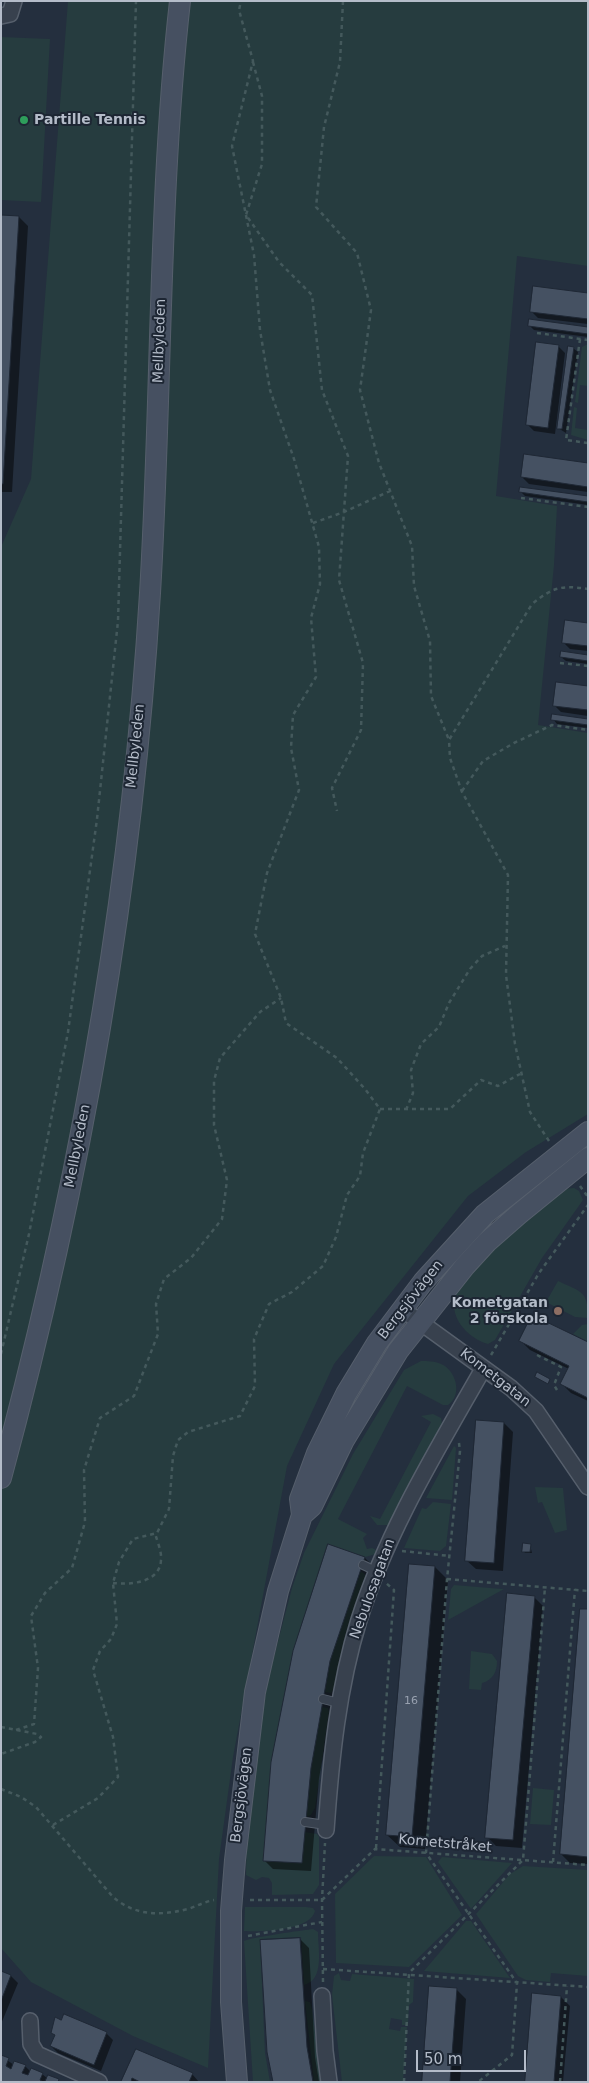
<!DOCTYPE html>
<html>
<head>
<meta charset="utf-8">
<style>
	body { margin:0 }
	#map { position:relative; width:589px; height:2083px; overflow:hidden; background:#242f3e; font-family:"DejaVu Sans",sans-serif }
	canvas { display:block }
	.frame { position:absolute; inset:0; border:2px solid #b4bcc9; pointer-events:none }
	.scale { position:absolute; left:416px; top:2050px; width:110px; height:22px; box-sizing:border-box; border:2px solid #b4bcc9; border-top:0; padding-left:6px; font-size:15px; line-height:18px; white-space:nowrap; color:#b4bcc9; -webkit-text-stroke:4px #1d2633; paint-order:stroke }
</style>
</head>
<body>
<div id="map">
<canvas width="589" height="2083"></canvas>
<div class="frame"></div>
<div class="scale">50 m</div>
</div>
<script>
const context = document.querySelector('canvas').getContext('2d');
context.lineJoin = 'round';
function fill(path, color) {
  context.fillStyle = color;
  context.fill(path, 'evenodd');
}
function trace(path, color, width, dash) {
  context.strokeStyle = color;
  context.lineWidth = width;
  context.lineCap = dash ? 'butt' : 'round';
  context.setLineDash(dash || []);
  context.stroke(path);
}
function drawText(font, color, halo, rows, align = 'center') {
  context.font = font + ' "DejaVu Sans",sans-serif';
  context.lineWidth = 4;
  context.setLineDash([]);
  context.textBaseline = 'middle';
  context.strokeStyle = halo;
  context.fillStyle = color;
  for (const [text, x, y, turn = 0] of rows) {
    context.save();
    context.translate(x, y);
    context.rotate((+turn || 0) * Math.PI / 180);
    context.textAlign = isNaN(turn) ? turn : align;
    if (halo) context.strokeText(text, 0, 0);
    context.fillText(text, 0, 0);
    context.restore();
  }
}
const green = new Path2D(`
	M68,1h520v265l-71,-10 -21,240 61,10 -3,59 -16,160 50,8v381l-62,38 -58,44 -134,168 -47,102 -54,291 -14,102 -11,209 -75,-32 -102,-54 -30,-34v-1401l30,-68z
	M1,37l49,2 -9,163 -40,-2z
	M588,344v42l-8,-1 -2,18 -3,-1 7,-55z
	M574,407l3,1 -2,20 13,2v10l-17,-5z
	M574,1188l5,3 4,9 -41,58 -47,82 -7,4c-21,-6 -42,-29 -31,-52 4,-9 12,-16 19,-23 27,-30 57,-55 87,-80z
	M558,1281c24,11 30,10 30,37l-13,-1 -29,-15z
	M588,1324v16l-1,1 -14,-7 9,-9z
	M421,1361c6,0 14,0 20,3 15,6 22,31 7,41h-5l-36,-19 -69,133 29,15 -4,4 4,11 5,-1 4,2v4l-11,3 -37,-13 -35,107 -22,111 34,70 12,2 2,3v48l-6,9 -41,1v-12l-3,-5 -7,-1 -6,3 -10,-5 1,-48 16,-119 6,-32 23,-88 12,-35 49,-99 51,-84z
	M433,1414l8,4 1,6 -48,95 -5,6h-12l-7,-9 10,3 51,-97 -10,-6z
	M454,1446l2,2 -4,52 -26,-2z
	M535,1487l28,1 4,42 -12,3 -13,-31 -4,1z
	M433,1502l18,2 -5,42 -6,5 -36,-3 18,-40 4,1z
	M361,1571l6,5 -33,113 -3,4 -6,-1 5,-31z
	M454,1585l48,4h2l-56,31 3,-31z
	M471,1651l21,3 5,7c0,11 -4,19 -15,22l-1,7 -12,-1z
	M322,1707l6,1 1,4 -14,96 -4,7 -5,2 5,-49z
	M533,1788l21,2 -3,35 -21,-1z
	M374,1856l52,1 36,58 -53,52 -73,-4 -1,-69z
	M442,1857l70,6 -41,46 -33,-47z
	M523,1866l65,4v106l-37,-3 -1,9 -24,-2 -8,-4 -42,-62 34,-40z
	M245,1907h61l7,1 2,3c-5,20 -54,21 -71,20z
	M466,1921h5l39,57 -86,-7z
	M313,1929l5,3c0,17 7,48 -14,53l-3,-48 -41,2 5,114 5,29h-17l-9,-141c4,-3 60,-11 69,-12z
	M339,1973l2,7 9,1 2,-7 62,5 -1,23 -4,3 -1,20h-6v-5l-11,-2 -2,11 11,2 1,-4h6l-4,55h-61l-10,-87 2,-19z
	M305,2001l5,1 2,7 9,73h-7z`);
const shadow = new Path2D(`
	M1,216l18,1 9,9 -16,266h-11z
	M588,294v30l-50,-6 -7,-7z
	M529,325l59,3v9l-54,-7z
	M558,346l7,7 -10,81 -21,-3 -7,-7z
	M573,348l5,4 -12,81 -8,-5z
	M588,465v27l-59,-8 -7,-7z
	M521,492l67,5v8l-63,-9z
	M588,624v27l-18,-2 -7,-7z
	M588,656v8l-22,-3 -5,-4z
	M588,687v29l-27,-4 -7,-7z
	M553,719l35,1v8l-31,-4z
	M521,1341l67,2v58l-17,-8 -9,-9 7,-15 -39,-19z
	M504,1423l9,9 -10,139 -27,-2 -10,-9z
	M530,1545l2,8h-7l-1,-2z
	M365,1558l9,9 -35,103 -20,108 -8,93 -38,-2 -9,-9 9,-97z
	M411,1565l24,2 13,13 -23,269 -25,-2 -13,-12z
	M534,1597l9,9 -21,242 -26,-2 -9,-9z
	M588,1611v253l-18,-1 -9,-9z
	M300,1939l9,9 6,109 4,25h-46z
	M1,1972l10,4 7,7 -17,41z
	M457,1990l9,9 -6,83h-37z
	M561,1997l9,9 -7,76h-37z
	M53,2033h53l7,7 -12,31 -43,-18 -7,-7 5,-10z
	M136,2050l56,24 7,8h-76z
	M1,2056l13,9 11,1 6,6 11,2 6,5 12,3h-59z`);
const building = new Path2D(`
	M1,215l18,1 -16,268h-2z
	M533,286l55,7v26l-58,-7z
	M529,319l59,8v7l-60,-8z
	M536,342l23,3 -11,83 -22,-3z
	M568,346l6,1 -12,82h-5z
	M524,454l64,9v24l-67,-10z
	M520,487l68,9v6l-69,-10z
	M565,620l23,3v23l-26,-3z
	M561,651l27,4v6l-28,-4z
	M556,682l32,4v24l-35,-4z
	M552,714l36,5v6l-37,-5z
	M532,1315l56,27v56l-28,-14 9,-18 -50,-25z
	M537,1372l13,7 -2,5 -13,-7z
	M476,1420l28,2 -10,141 -29,-2z
	M523,1543l8,1 -1,8h-8z
	M328,1544l37,13 -35,104 -19,107 -9,95 -39,-2 8,-99 22,-111z
	M409,1564l26,2 -23,271 -26,-2z
	M507,1593l28,3 -22,244 -28,-2z
	M580,1609h8v248l-28,-3z
	M300,1938l7,109 6,35h-40l-6,-30 -7,-112z
	M1,1971l10,4 -10,26z
	M429,1986l28,2 -7,94h-28z
	M532,1993l29,3 -7,86h-29z
	M64,2014l43,18 -13,33 -44,-19 5,-11 -4,-2 4,-16 6,3z
	M136,2049l57,24 -4,9h-49l-8,-4 -1,4h-10z
	M1,2055l8,3 -3,8 5,3 3,-8 12,4 -4,8 6,2 3,-7 12,5 -3,7 3,2h-42z
	M48,2075l11,4 -1,3h-13z`);
const path = new Path2D(`
	M343,1l-3,61 -16,65 -8,80 41,46 14,57 -11,80 19,73 33,83 2,40 16,55 1,55 18,44
	M253,62l9,34v68l-16,51 33,47 33,33 10,95 26,66 -9,124 24,83 -2,67 -29,58 5,23
	M537,333l51,7
	M580,339l-14,101 22,3
	M521,498l67,9
	M313,523l31,-11 46,-21
	M560,663l28,3
	M462,791l21,-30 31,-18 38,-18 36,5
	M380,1109h70l31,-29 17,6 22,-12
	M406,1110l7,-17 -2,-23 10,-26 18,-17 10,-24 21,-34 12,-13 23,-10
	M549,1141l-19,-29 -15,-68 -9,-69 2,-100 -46,-83 -12,-34 -1,-18 83,-136c21,-17 29,-19 56,-15
	M580,1186l8,11
	M1,1354l28,-120 39,-202 29,-213 21,-198 18,-620
	M491,1355l48,-82 49,-68
	M537,1355l24,12 -7,18 3,5
	M459,1443l1,8 -13,128 -21,274 91,130 -5,72 -34,27
	M402,1551l48,5
	M447,1579l141,12
	M113,1583c17,2 47,0 48,-23 1,-8 -4,-19 -6,-27
	M1,1727l36,7 4,3 -6,5 -34,12
	M16,1730l18,-6 4,-56 -7,-52 14,-23 27,-25 13,-46 -1,-52 16,-52 34,-22 24,-62 -2,-30 8,-25 27,-21 31,-39 5,-39 -13,-55v-44l6,-23 40,-46 21,-14
	M1,1789l20,8 15,10 77,90c22,19 47,19 75,12 9,-3 16,-7 26,-9
	M53,1825l45,-27 20,-21 -5,-40 -20,-67 7,-19 11,-12 6,-15 -4,-41 6,-21 14,-23 24,-6 12,-24 4,-53 5,-16 10,-8 52,-16 15,-30 -1,-47 15,-35 23,-12 31,-26 13,-29 11,-42 13,-19 3,-23 17,-44 -15,-20 -28,-31 -51,-35 -5,-25 -26,-64 12,-61 32,-83 -8,-42 2,-33 23,-38 -5,-59 9,-34 -1,-37 -25,-88 -24,-69 -10,-60 -6,-75 -22,-109 21,-85 -14,-51 2,-9
	M376,1848l18,-258 -8,-7
	M553,1862l22,-273
	M250,1900h72l53,-51 213,16
	M248,1936l74,-14
	M323,1969l265,18
	M323,1982l-1,-82 3,-57
	M404,2082l5,-109 114,-113 22,-273
	M560,2082l7,-96`);
const lane = new Path2D(`
	M363,1565l15,7
	M323,1699l16,4
	M305,1822l21,3`);
const street = new Path2D(`
	M1,16l9,-2 4,-13
	M402,1309l109,79 25,23 52,76
	M326,1830c5,-71 12,-142 33,-210 28,-89 78,-170 124,-251
	M322,1996l3,55 4,31
	M30,2021l1,23 6,10 62,28`);
const secondary = new Path2D(`
	M1,1478c78,-289 131,-587 149,-885 12,-197 8,-396 30,-592
	M302,1515l10,-9 32,-66 54,-89 67,-85 22,-24 32,-28 69,-56
	M237,2082l-6,-80v-91l4,-51 20,-168 23,-101 24,-76 -2,-16 17,-46 29,-59 31,-51 46,-61 62,-68 103,-82`);
const markers = [
	[24,120,5,"#2e9e5b"],
	[558,1311,5,"#8d6e63"]
];
const numberNames = [
	["16",411,1701]
];
const poiNames = [
	["Partille Tennis",34,120],
	["Kometgatan",548,1303,"right"],
	["2 förskola",548,1319,"right"]
];
const streetNames = [
	["Mellbyleden",160,341,-88],
	["Mellbyleden",136,746,-84],
	["Mellbyleden",78,1146,-79],
	["Bergsjövägen",411,1300,-52],
	["Kometgatan",495,1378,38],
	["Nebulosagatan",373,1589,-70],
	["Bergsjövägen",242,1795,-83],
	["Kometstråket",445,1844,5]
];
fill(green, '#263c3f');
fill(shadow, '#0007');
fill(building, '#455162');
trace(building, '#1f2835', 1);
trace(lane, '#565f6c', 10);
trace(street, '#565f6c', 18);
trace(secondary, '#565f6c', 22);
trace(path, '#44595c', 2.5, [4, 4]);
trace(lane, '#38414e', 8);
trace(street, '#38414e', 15);
trace(secondary, '#465061', 20);
for (const [x, y, r, color] of markers) {
  const dot = new Path2D();
  dot.arc(x, y, r, 0, 2 * Math.PI);
  context.fillStyle = color;
  context.fill(dot);
  trace(dot, '#1d2633', 2);
}
drawText('11px', '#98a1af', null, numberNames);
drawText('bold 14px', '#b4bcc9', '#1d2633', poiNames, 'left');
drawText('14px', '#b4bcc9', '#1d2633', streetNames);
</script>
</body>
</html>
